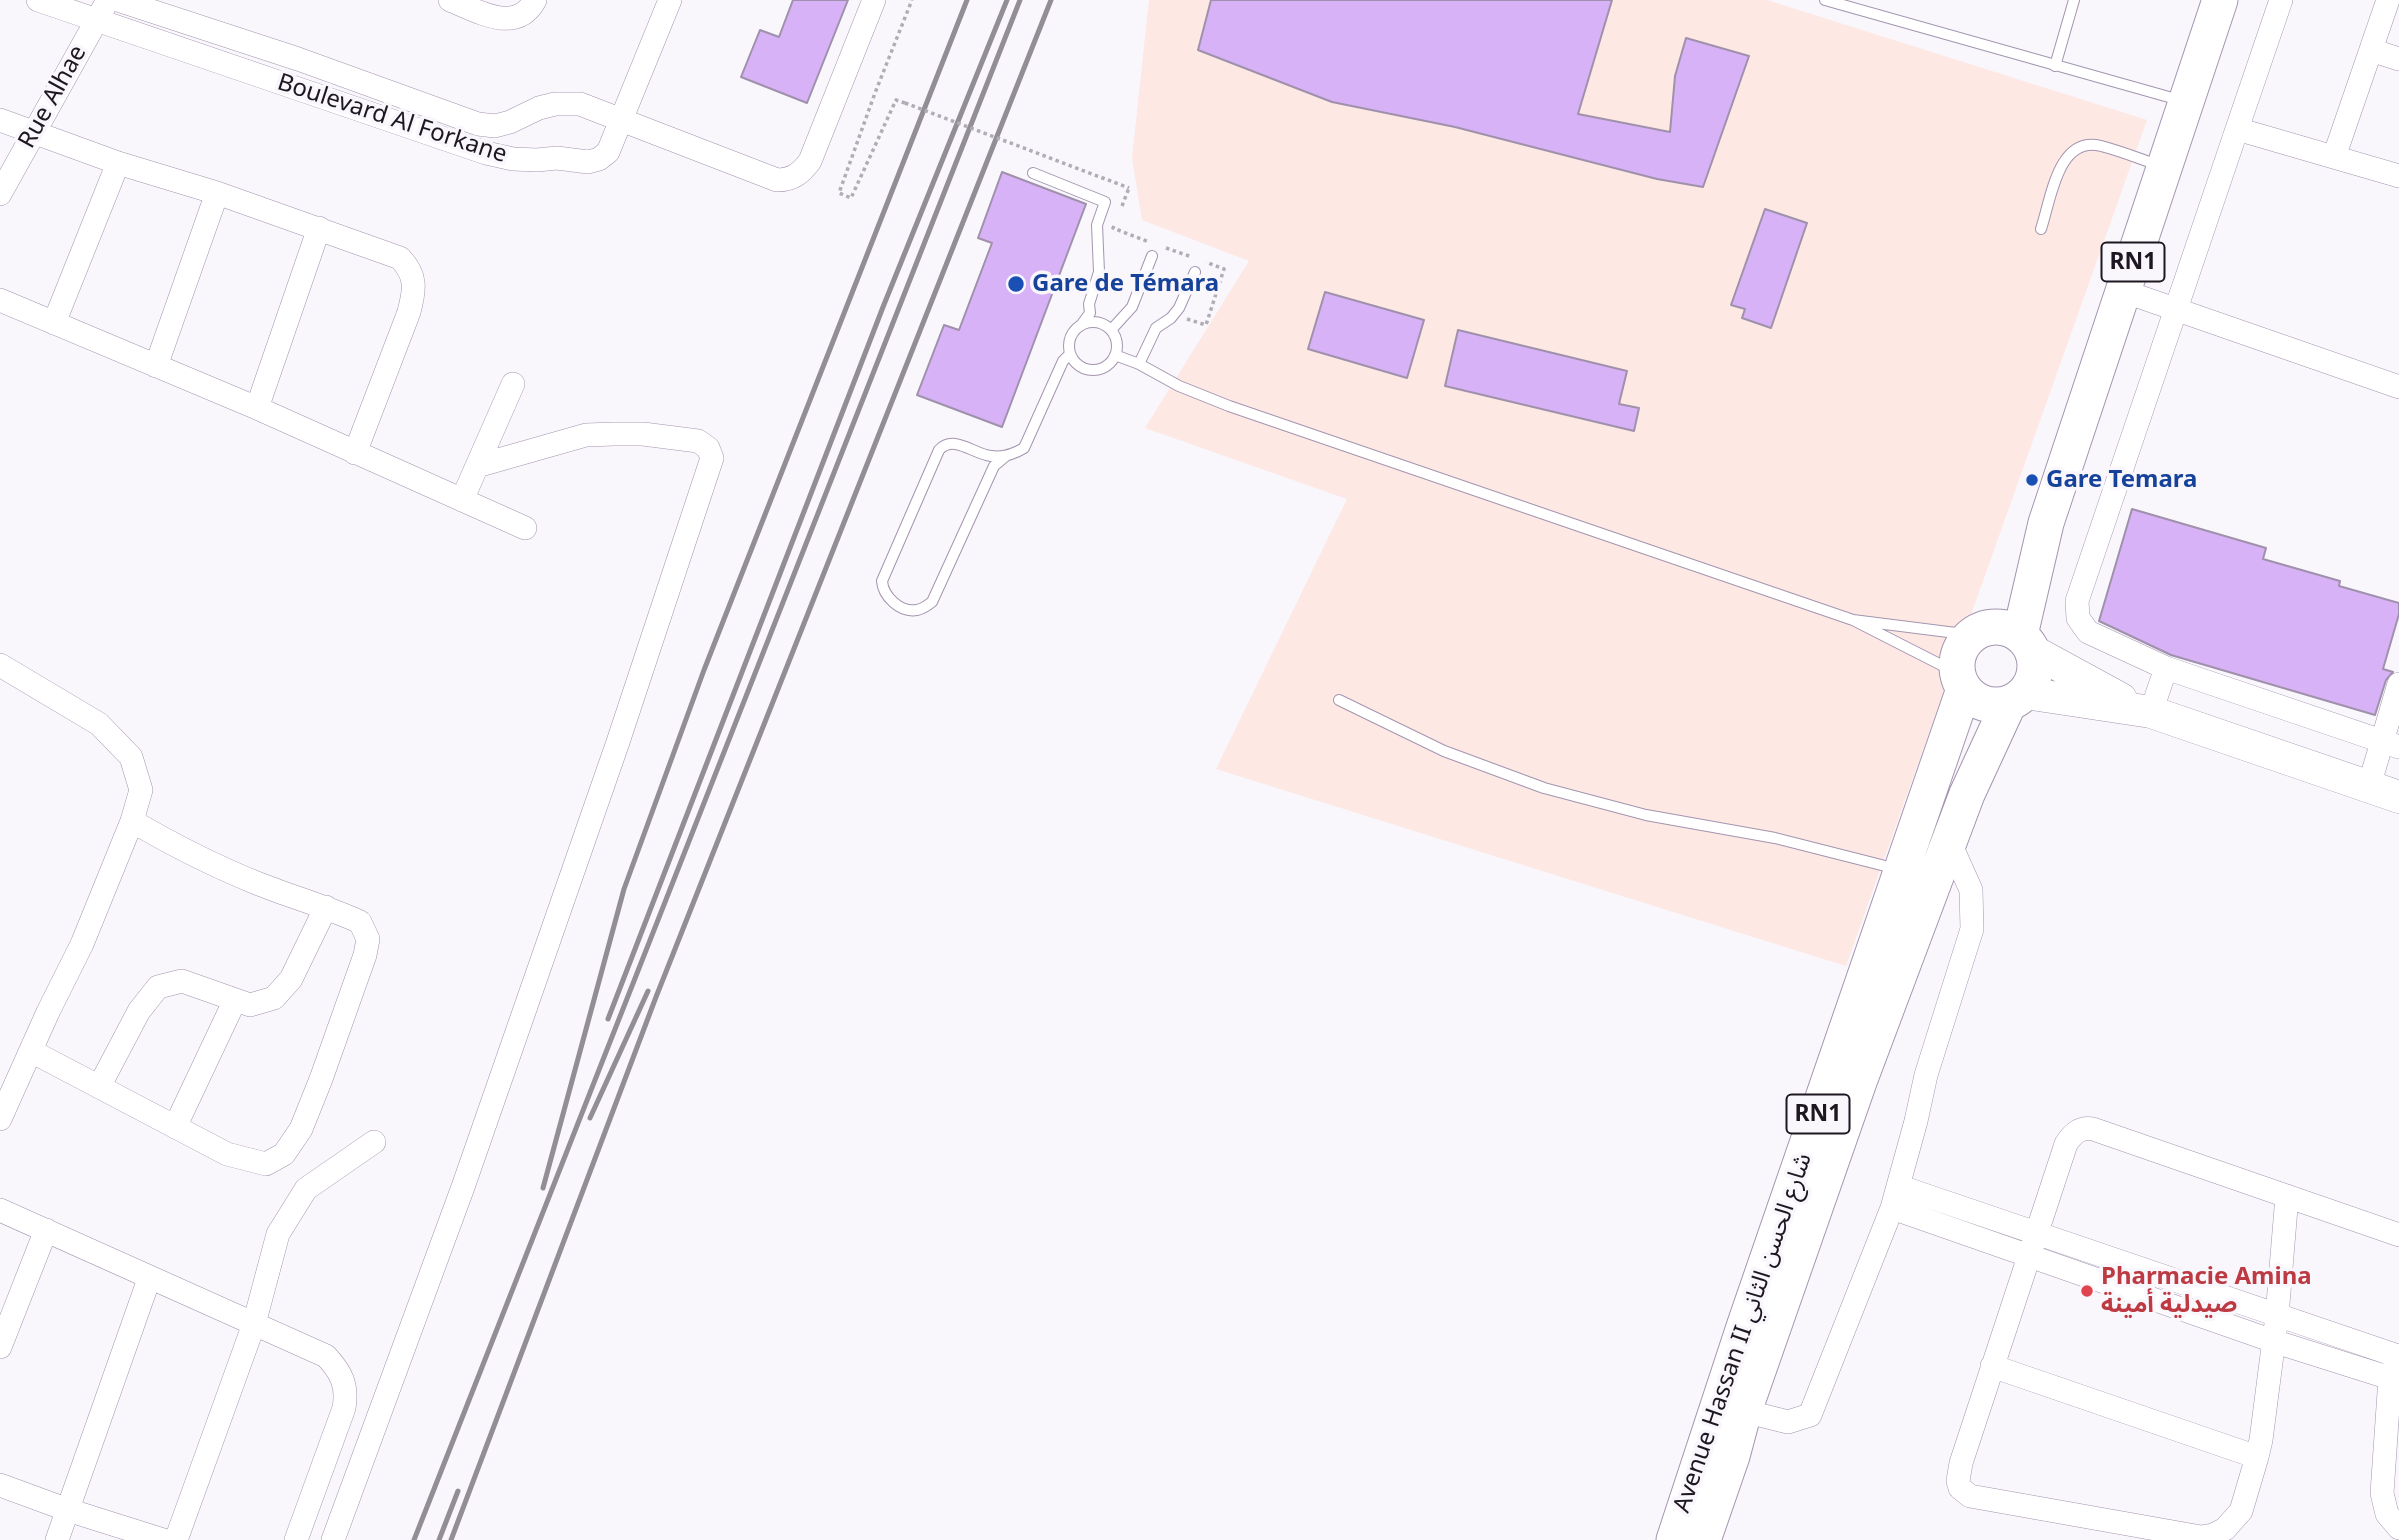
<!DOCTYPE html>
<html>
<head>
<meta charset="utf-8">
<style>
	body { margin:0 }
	canvas { display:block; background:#f9f6fc }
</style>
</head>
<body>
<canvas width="2399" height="1540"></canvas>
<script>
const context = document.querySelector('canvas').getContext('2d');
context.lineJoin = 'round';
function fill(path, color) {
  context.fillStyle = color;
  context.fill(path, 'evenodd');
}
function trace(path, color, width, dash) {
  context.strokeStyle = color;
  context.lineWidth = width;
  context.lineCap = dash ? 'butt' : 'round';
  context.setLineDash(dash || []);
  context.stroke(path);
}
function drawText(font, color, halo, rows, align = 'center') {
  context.font = font + ' "Noto Sans","Noto Sans Arabic",sans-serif';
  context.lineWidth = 7;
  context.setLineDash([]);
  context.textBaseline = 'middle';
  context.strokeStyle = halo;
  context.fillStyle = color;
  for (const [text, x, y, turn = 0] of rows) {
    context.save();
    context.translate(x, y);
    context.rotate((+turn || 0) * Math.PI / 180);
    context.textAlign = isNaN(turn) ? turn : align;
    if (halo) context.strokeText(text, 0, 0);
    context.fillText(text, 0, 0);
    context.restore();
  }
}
const industrial = new Path2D(`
	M1149,0h618l380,120 -301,846 -630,-197 131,-270 -202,-71 104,-167 -107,-41 -10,-62z`);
const building = new Path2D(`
	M793,0h55l-41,103 -66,-26 19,-47 19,7z
	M1211,0h401l-34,114 92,18 5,-56 11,-38 63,18 -46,131 -46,-8 -202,-52 -123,-25 -134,-52z
	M1002,172l84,32 -84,223 -85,-32 27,-70 15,5 33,-87 -14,-5z
	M1765,209l42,14 -36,105 -29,-10 3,-9 -14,-4z
	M1325,292l99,28 -17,58 -99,-29z
	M1458,330l169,41 -8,33 20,4 -5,23 -189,-45z
	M2132,509l134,39 -3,11 77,22 -1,5 60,17v11l-16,55 10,3 -7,8 -11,35 -204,-60 -72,-34z`);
const path = new Path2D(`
	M905,103l-9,-3 -45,98 -12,-5 36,-100 37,-93
	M1122,206l7,-18
	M1114,226l-1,2 36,14
	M1166,248l26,9
	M1187,319l19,6 18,-56 -18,-7`);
const service = new Path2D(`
	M1825,0l358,101
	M2055,66l19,-66
	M1033,173l72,29 -8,23 2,47 -10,32 1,9 -8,11
	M2041,229c10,-30 17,-94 60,-83 20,5 39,13 57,19
	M1069 346a24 24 0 1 1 48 0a24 24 0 1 1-48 0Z
	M1111,330l21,-23 20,-51
	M1115,355l24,9 40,22 50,20 624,214
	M1139,364l17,-36 15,-10 8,-10 16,-36
	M1006,456l-12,10 -62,136c-4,3 -9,7 -15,8 -17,3 -34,-14 -35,-29l57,-131c15,-16 34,4 52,6 12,2 23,-2 33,-8l39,-87 7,-7
	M1957,673l-104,-53 119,15
	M1339,700l105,51 100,37 102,27 129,23 122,31`);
const minor = new Path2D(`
	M38,0l448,153 27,6 24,1 20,-2 31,4 11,-3 9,-7 62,-152
	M118,0l180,59 180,65 17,2 15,-4 29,-14 16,-4h25l197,76c16,0 24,-7 33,-19l64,-161
	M450,0c28,11 66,35 85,0
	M2281,0l-44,129 162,47
	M2371,50l28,9
	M0,120l118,43 99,30 183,65c17,18 15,31 9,54l-54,141
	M2334,157l54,-157
	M0,194l104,-187
	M2123,291l276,96
	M0,300l257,108 268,120
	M54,323l64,-160
	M156,366l61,-173
	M257,408l62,-180
	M462,500l51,-116
	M0,665l99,59 32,33 10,33 -9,31 -50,123 -34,68 -48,107
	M2166,668l233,79
	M2151,712l15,-44 -78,-36 -10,-14 -1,-17 160,-472
	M2369,786l30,-102
	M31,1051l196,103 39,10 18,-10 17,-25 20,-50 44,-124 3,-16 -8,-17c-33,-15 -68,-25 -101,-38 -45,-18 -86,-39 -127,-63
	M99,1087l40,-76 19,-24 24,-6 68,24 24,-7 17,-19 35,-72
	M175,1127l60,-127
	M1898,1186l500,170
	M2287,1196l-10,120 -16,124 -4,17 -16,54 -16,18 -12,6 -12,2 -231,-41 -10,-8 -2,-7 3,-18 105,-319c7,-11 14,-17 27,-15l306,106
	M1892,1208l381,133 117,37
	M0,1210l326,146c15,16 22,29 18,52l-48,132
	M0,1347l46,-117
	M2396,1363l-6,15 -8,115 5,21 12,14
	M1992,1366l265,91
	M1744,1411l44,11 22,-7 82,-207 24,-87 10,-46 46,-146 -1,-39 -22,-49
	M0,1485l68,25 95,30
	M57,1540l92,-261
	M176,1540l78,-216 24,-90 28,-45 68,-47
	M333,1540l130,-353 155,-445 94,-284 -4,-10 -10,-7 -55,-7h-29l-28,1 -109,31`);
const secondary = new Path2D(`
	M2033,651l88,48
	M2025,693l126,19 248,85`);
const primary = new Path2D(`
	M1957 666a39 39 0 1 1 78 0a39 39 0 1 1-78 0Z
	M2020,635l26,-112 174,-523
	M1674,1540l71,-216 219,-635
	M1703,1540l29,-84 12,-45 116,-332 107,-285 42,-91`);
const rail = new Path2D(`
	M608,1019l275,-712 124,-307
	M590,1118l58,-127
	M543,1188l81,-299 80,-219 263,-670
	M414,1540l606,-1540
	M439,1540l19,-49
	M451,1540l205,-543 395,-997`);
const pathBridge = new Path2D(`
	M905,103l224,85`);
const markers = [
	[1016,284,9,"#1a4fb4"],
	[2032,480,7,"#1a4fb4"],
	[2087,1291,7,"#e0444e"]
];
const shields = [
	[2133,262,63],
	[1818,1114,63]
];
const shieldNames = [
	["RN1",2133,262],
	["RN1",1818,1114]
];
const streetNames = [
	["Rue Alhae",53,97,-61],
	["Boulevard Al Forkane",392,119,18],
	["Avenue Hassan II شارع الحسن الثاني",1743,1333,-71]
];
const transitNames = [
	["Gare de Témara",1032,284],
	["Gare Temara",2046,480]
];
const healthNames = [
	["Pharmacie Amina",2101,1277],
	["صيدلية أمينة",2101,1305]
];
fill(industrial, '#fde8e4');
fill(building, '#d8b2f6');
trace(building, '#9f91ab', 2);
trace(service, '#a395af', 12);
trace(minor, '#a395af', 24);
trace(secondary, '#a395af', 33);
trace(primary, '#a395af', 37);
trace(path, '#b1adb5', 3.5, [3.5, 3.5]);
trace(service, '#fff', 10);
trace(minor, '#fff', 23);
trace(secondary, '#fff', 32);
trace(primary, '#fff', 35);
trace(rail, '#938e96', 5);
trace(pathBridge, '#b1adb5', 3.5, [3.5, 3.5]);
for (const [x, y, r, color] of markers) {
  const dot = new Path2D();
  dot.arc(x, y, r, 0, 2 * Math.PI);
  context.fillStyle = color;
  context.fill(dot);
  trace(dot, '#f9f6fc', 2.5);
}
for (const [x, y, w] of shields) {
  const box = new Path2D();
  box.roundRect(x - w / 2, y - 19.5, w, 39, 5);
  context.fillStyle = '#f9f6fc';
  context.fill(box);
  trace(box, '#1d1721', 2);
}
drawText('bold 23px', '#1d1721', null, shieldNames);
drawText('24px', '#1d1721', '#f9f6fc', streetNames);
drawText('bold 24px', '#164399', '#f9f6fc', transitNames, 'left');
drawText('bold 24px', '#be3a42', '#f9f6fc', healthNames, 'left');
</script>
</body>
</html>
